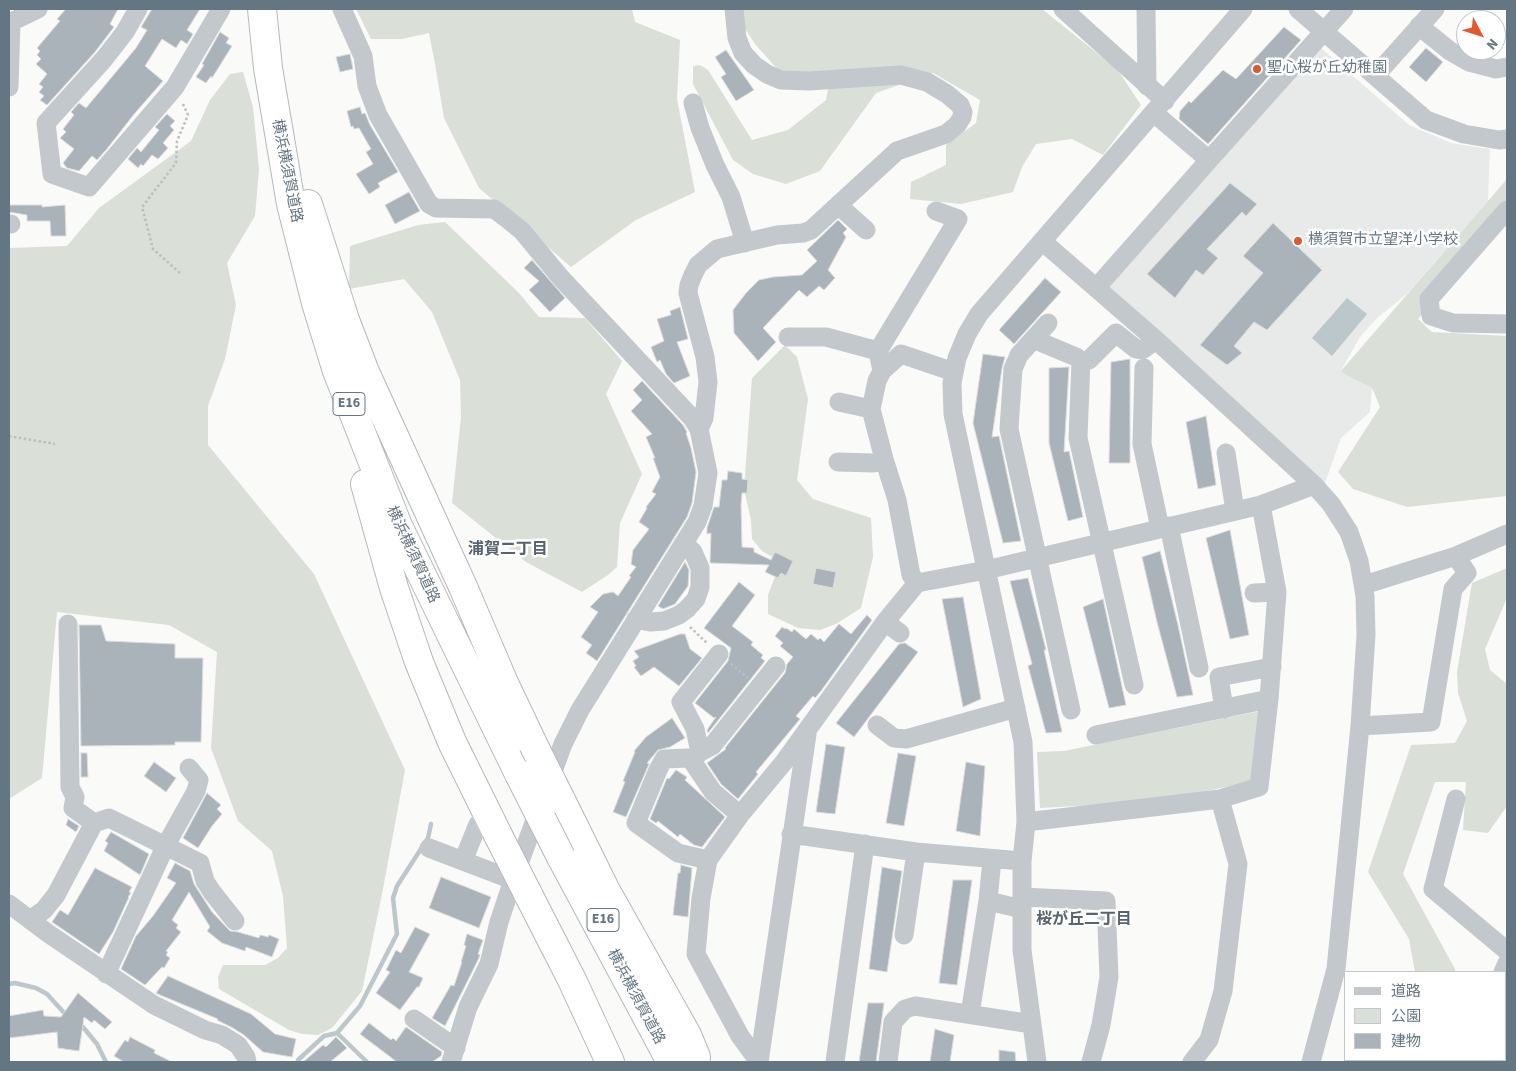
<!DOCTYPE html>
<html>
<head>
<meta charset="utf-8">
<style>
  body { margin:0 }
  #map { position:relative; width:1516px; height:1071px; overflow:hidden; background:#fafaf8; font-family:"Source Sans 3","Noto Sans JP",sans-serif }
  canvas { display:block }
  .frame { position:absolute; inset:0; border:10px solid #657683; pointer-events:none }
  .legend { position:absolute; left:1344px; top:971px; width:162px; height:90px; box-sizing:border-box; background:#fff; border:1px solid #c1c8cd; margin:0; padding:6px 9px; list-style:none; font-size:15px; color:#657683 }
  .legend li { display:flex; align-items:center; gap:10px; height:25px }
  .legend b { width:25px; border:1px solid #c1c8cd }
  .north { position:absolute; left:1456px; top:10px; width:50px; height:50px; box-sizing:border-box; background:#fff; border:1px solid #c1c8cd; border-radius:50%; rotate:130deg; font-size:14px; font-weight:700; line-height:20px; text-align:center; color:#657683 }
  .north::after { content:''; display:block; margin:auto; width:18px; height:22px; background:#e4572e; clip-path:polygon(50% 0,100% 100%,50% 72%,0 100%) }
</style>
</head>
<body>
<div id="map">
<canvas width="1516" height="1071"></canvas>
<div class="frame"></div>
<ul class="legend">
<li><b style="height:6px;background:#c3c8cc"></b>道路</li>
<li><b style="height:14px;background:#dadfd7"></b>公園</li>
<li><b style="height:14px;background:#aab3b9"></b>建物</li>
</ul>
<div class="north">N</div>
</div>
<script>
const c = document.querySelector('canvas').getContext('2d');
c.lineJoin = 'round';
function fillPath(path, color) {
  c.fillStyle = color;
  c.fill(path, 'evenodd');
}
function shape(rows) {
  const path = new Path2D();
  for (const r of rows) {
    path.moveTo(r[0], r[1]);
    for (let i = 2; i < r.length; i += 2) path.lineTo(r[i], r[i + 1]);
  }
  return path;
}
function stroke(path, color, width, dash) {
  c.strokeStyle = color;
  c.lineWidth = width;
  c.lineCap = dash ? 'butt' : 'round';
  c.setLineDash(dash || []);
  c.stroke(path);
}
function drawText(font, color, halo, rows, align = 'center') {
  c.font = font + ' "Source Sans 3","Noto Sans JP",sans-serif';
  c.lineWidth = 5;
  c.setLineDash([]);
  c.textBaseline = 'middle';
  c.strokeStyle = halo;
  c.fillStyle = color;
  for (const [text, x, y, turn = 0] of rows) {
    c.save();
    c.translate(x, y);
    c.rotate((+turn || 0) * Math.PI / 180);
    c.textAlign = isNaN(turn) ? turn : align;
    if (halo) c.strokeText(text, 0, 0);
    c.fillText(text, 0, 0);
    c.restore();
  }
}
const built = shape([
  [1321,48,1409,125,1451,143,1490,149,1488,201,1407,294,1377,318,1360,337,1340,372,1372,388,1370,412,1341,438,1325,483,1106,291,1107,282]
]);
const green = shape([
  [356,9,632,9,635,22,680,40,677,99,695,192,636,220,571,267,479,188,444,118,435,64,429,33,402,39,371,39],
  [741,9,1042,9,1117,69,1141,105,1103,155,1072,139,1036,144,1022,167,1013,192,961,204,910,199,911,182,946,165,946,145,976,123,980,100,933,73,876,93,820,171,786,184,753,174,733,160,693,84,693,66,700,65,708,70,752,140,788,130,826,100,828,89,825,75,779,71,755,44,744,27],
  [243,72,253,107,259,169,255,216,227,263,236,305,225,359,208,406,208,445,314,574,405,770,382,894,362,991,332,1028,318,1035,302,1034,289,1030,219,989,218,977,223,965,265,965,278,958,287,948,283,896,272,851,238,821,211,748,217,652,169,625,57,612,42,778,9,799,9,248,67,246,99,208,191,141,210,100,230,74],
  [1507,179,1507,211,1418,319,1432,332,1507,336,1507,496,1407,507,1353,489,1338,472,1380,407,1372,388,1340,372],
  [445,222,519,293,539,317,585,318,622,361,606,394,642,474,620,523,617,567,608,575,582,592,526,562,452,503,461,417,460,380,432,312,404,279,349,289,350,246,418,225],
  [785,345,797,357,808,399,797,480,813,499,871,518,873,557,861,608,836,624,820,630,798,628,768,614,768,595,776,574,776,559,762,551,752,539,751,520,744,489,752,378],
  [1507,568,1507,598,1485,649,1490,670,1507,684,1507,806,1488,833,1463,830,1466,782,1435,782,1403,874,1455,969,1455,972,1415,972,1409,939,1368,872,1411,745,1455,743,1467,721,1458,693,1457,672,1472,583],
  [1260,711,1255,775,1247,783,1151,802,1040,808,1037,752,1064,751],
  [1351,1060,1416,1060,1413,1062,1349,1062]
]);
const water = shape([
  [1347,298,1367,314,1332,356,1312,338]
]);
const stream = shape([
  [9,984,15,983,36,988,47,994,67,1016],
  [78,1024,83,1027,97,1044,106,1062],
  [337,1033,367,1062],
  [298,1060,324,1036,337,1033,360,1006,397,934,393,898,397,886,428,838,431,824]
]);
const building = shape([
  [66,9,118,9,110,24,114,27,95,52,47,105,40,100,44,96,39,92,43,87,39,84,47,74,36,64,41,59,37,55,40,51,37,48,60,21,57,19,66,9],
  [152,9,200,9,187,30,193,34,187,44,181,40,176,48,162,39,145,66,163,81,135,113,106,150,97,160,92,156,79,171,67,168,63,163,74,149,60,138,66,132,63,129,74,115,71,112,79,103,86,108,136,48,147,30,141,27,152,9],
  [1284,27,1301,40,1208,144,1179,119,1180,111,1189,101,1191,103,1223,70,1236,79,1284,27],
  [220,32,229,38,226,43,232,46,212,78,211,76,206,83,196,77,204,65,202,64,220,32],
  [1426,48,1443,62,1426,82,1409,67,1426,48],
  [726,50,754,90,736,101,721,77,726,74,715,57,726,50],
  [350,54,353,69,340,72,336,57,350,54],
  [360,107,362,114,365,113,370,125,398,172,378,183,380,187,369,194,356,174,373,164,366,152,371,149,359,128,354,129,353,126,351,127,347,111,360,107],
  [167,114,175,121,170,126,174,130,163,143,168,148,158,159,152,155,143,166,141,164,138,168,128,159,137,148,141,152,159,130,155,127,167,114],
  [1230,183,1257,204,1246,216,1242,212,1207,249,1218,258,1203,275,1196,270,1175,298,1147,274,1230,183],
  [409,192,420,211,395,224,385,205,409,192],
  [9,205,42,205,42,207,65,205,66,236,51,236,50,221,27,221,27,215,9,212,9,205],
  [838,220,847,229,843,233,846,237,828,270,835,278,824,290,819,286,807,297,799,290,763,328,776,342,758,361,734,333,733,310,746,293,759,280,773,277,802,275,817,261,807,250,838,220],
  [1273,223,1322,270,1267,330,1254,322,1234,346,1242,353,1227,365,1200,345,1263,273,1243,256,1273,223],
  [532,260,565,298,550,312,529,290,539,281,524,268,532,260],
  [1045,278,1061,292,1014,344,999,330,1045,278],
  [680,307,688,339,677,342,690,376,674,383,666,374,660,360,657,362,651,347,664,341,657,319,671,315,670,311,680,307],
  [983,354,1005,357,1002,368,992,437,999,436,1021,541,1003,543,973,423,983,354],
  [1130,359,1130,463,1109,463,1111,362,1130,359],
  [1069,367,1064,452,1069,451,1083,517,1068,521,1049,443,1049,368,1069,367],
  [642,381,683,425,687,432,686,433,691,448,696,472,692,503,687,517,597,661,586,653,592,645,581,637,598,612,590,607,603,594,613,592,618,596,631,577,629,576,636,567,631,564,633,550,649,529,639,522,647,508,646,507,656,494,652,492,660,477,653,458,655,458,646,437,652,434,631,411,642,400,633,390,642,381],
  [1206,416,1216,485,1198,489,1186,422,1206,416],
  [728,471,742,473,742,479,748,480,747,493,742,493,741,505,742,547,754,548,754,552,771,560,775,552,793,561,786,576,781,573,778,578,765,572,769,565,710,563,711,533,707,534,707,528,714,507,719,507,722,480,727,480,728,471],
  [1230,530,1249,635,1230,639,1206,538,1230,530],
  [1160,551,1178,625,1193,695,1177,697,1157,622,1142,557,1160,551],
  [685,562,689,570,688,586,675,604,663,609,658,606,685,562],
  [816,568,836,572,833,588,813,584,816,568],
  [1028,578,1046,650,1044,650,1062,732,1046,733,1028,666,1032,664,1010,581,1028,578],
  [739,582,755,595,732,626,753,642,751,645,763,655,761,658,765,661,708,733,707,730,716,717,714,718,695,703,728,661,731,648,704,628,739,582],
  [963,597,981,699,963,707,942,599,963,597],
  [1103,599,1126,705,1109,708,1083,607,1103,599],
  [867,615,872,620,821,691,815,698,813,696,796,716,800,719,756,772,758,774,738,799,721,784,707,763,726,749,725,748,785,673,787,664,793,657,780,646,783,643,775,636,782,627,785,629,786,628,792,632,794,629,806,639,811,634,818,640,820,638,824,642,839,624,851,634,867,615],
  [79,625,101,625,106,641,175,644,175,658,203,658,201,742,175,742,175,745,81,746,79,625],
  [680,634,685,634,690,649,702,658,679,686,654,667,641,676,634,667,636,666,633,661,639,657,634,651,680,634],
  [905,643,918,652,854,737,836,723,899,644,905,643],
  [672,718,685,738,670,747,658,750,647,763,649,764,626,817,613,812,625,782,623,781,635,752,634,751,646,737,672,718],
  [826,744,845,747,835,814,816,812,826,744],
  [81,753,87,753,88,777,81,777,81,753],
  [898,753,916,756,904,826,886,823,898,753],
  [154,762,176,778,166,792,144,776,154,762],
  [966,762,985,766,980,836,956,831,966,762],
  [676,770,687,777,685,780,725,817,702,847,694,845,680,834,678,837,658,821,656,823,650,819,667,778,669,779,676,770],
  [207,793,221,805,217,809,222,814,212,826,198,848,183,838,207,793],
  [68,819,79,826,76,832,66,825,68,819],
  [111,832,149,854,140,875,104,851,108,843,105,841,111,832],
  [175,863,190,871,194,884,212,912,230,931,238,932,259,938,260,935,268,937,269,935,279,939,272,957,246,947,245,951,222,943,207,931,210,927,189,892,172,920,178,925,176,928,181,932,166,951,168,952,166,955,170,958,164,968,162,967,145,985,121,969,136,936,153,916,176,883,167,878,175,863],
  [681,865,692,868,688,917,673,915,678,873,680,873,681,865],
  [882,867,902,871,887,972,869,969,882,867],
  [95,868,132,887,129,892,131,893,128,897,129,897,113,932,99,954,52,922,60,910,68,915,95,868],
  [441,877,491,897,479,928,429,908,441,877],
  [953,880,972,880,957,985,939,983,953,880],
  [415,927,430,934,409,972,423,978,419,987,417,987,400,1010,376,993,390,972,386,970,396,950,401,953,415,927],
  [467,934,483,940,478,954,480,955,478,960,445,1026,432,1018,451,985,454,986,462,962,461,962,466,946,464,945,467,934],
  [168,976,251,1014,275,1034,296,1039,292,1057,263,1052,244,1035,233,1028,217,1020,218,1019,160,995,156,993,168,976],
  [78,993,112,1022,105,1029,94,1020,92,1023,84,1017,79,1051,58,1048,57,1032,9,1038,9,1016,43,1010,44,1016,61,1017,78,993],
  [868,1003,884,1003,876,1062,859,1062,868,1003],
  [369,1023,391,1040,393,1038,396,1041,406,1027,442,1052,441,1056,432,1062,397,1062,360,1034,369,1023],
  [935,1029,954,1035,950,1062,930,1062,935,1029],
  [130,1037,155,1050,154,1053,172,1062,124,1062,114,1056,125,1040,128,1042,130,1037],
  [336,1037,347,1048,330,1062,303,1062,323,1045,326,1047,336,1037],
  [999,1050,1015,1052,1016,1062,999,1062,999,1050]
]);
const path = shape([
  [180,273,153,249,142,207,176,163,177,141,188,115,182,102],
  [9,436,55,444],
  [690,627,708,644],
  [731,664,748,678]
]);
const minor = shape([
  [138,9,125,32,104,59,46,123,52,174,89,187,175,87,221,9],
  [342,9,363,56,367,86,378,115,429,204,436,208,494,209,506,218,522,231,561,278,692,418,699,429],
  [1063,9,1165,101],
  [1146,9,1147,86],
  [1298,9,1426,120,1464,134,1499,140,1507,139],
  [1419,26,1450,51,1469,62,1496,69,1507,67],
  [1375,76,1435,9],
  [9,87,11,22,38,9],
  [693,103,700,128,715,165,731,197,745,243],
  [1154,113,1209,160,1344,9],
  [838,205,866,230],
  [1507,210,1429,299,1431,316,1453,323,1507,324],
  [9,224,11,224],
  [1042,241,1156,340,1314,485,1331,504,1349,532,1359,561,1365,596,1366,635,1360,726,1336,969,1311,1062],
  [1096,288,1209,160],
  [1048,323,1019,355,1013,369,1009,429,1071,710],
  [788,337,826,337,878,351],
  [1033,339,1076,357,1081,361,1078,438,1134,685],
  [1081,361,1089,360,1116,333,1136,349,1142,350,1156,340],
  [1144,368,1142,444,1160,528],
  [882,371,878,351,958,219,936,211],
  [839,402,871,409],
  [1226,453,1235,511],
  [838,462,874,463,884,459],
  [1169,526,1199,668],
  [917,583,911,575,897,500,884,459,871,409,873,400,877,381,882,371,901,354,954,372],
  [1364,585,1456,556,1507,534],
  [1254,593,1277,592],
  [636,619,650,622,664,621,679,615,687,609,696,599,700,587,700,568,693,552,684,543],
  [885,622,900,633],
  [68,624,70,787,75,797,73,808,94,823],
  [1224,709,1219,677,1272,667],
  [877,725,894,738,906,739,1016,708],
  [1360,726,1431,722,1453,589,1467,573,1456,556],
  [1096,735,1269,699],
  [700,752,695,729,681,702,719,654],
  [692,761,700,752,712,746,776,666],
  [1456,799,1433,889,1507,951],
  [1026,822,1220,799,1259,787,1269,699,1277,592,1261,505],
  [791,834,916,852,1022,861],
  [429,848,513,880],
  [708,860,678,853,636,823,658,770,664,759,688,758,692,761,713,792,740,815],
  [463,861,478,824],
  [1022,897,1106,901,1109,977,1101,1025,1091,1062],
  [988,901,1022,909],
  [9,904,49,934,154,1005,205,1030,222,1035,238,1045,246,1057,247,1062],
  [30,920,44,910,56,895,94,823,109,818,200,863,205,881,212,892,235,921],
  [904,935,916,852],
  [1503,972,1507,963],
  [106,974,166,845,196,791,199,780,189,768],
  [970,1014,988,901,992,859],
  [414,1019,456,1048],
  [1505,1044,1507,1046],
  [451,1062,468,1007,489,964,499,922,513,880,563,744,580,710,697,522,703,506,708,473,699,429,704,418,708,382,705,357,688,293,689,285,693,275,698,265,717,249,777,235,803,233,811,230,897,151,946,134,957,125,962,117,963,112,960,105,947,94,927,82,901,75,809,81,781,80,767,74,754,65,743,53,737,38,734,9],
  [759,1062,740,1036,696,954,701,898,708,860,740,815,784,762,885,622,917,583,986,570,1261,505,1314,485],
  [759,1062,807,734],
  [835,1062,865,844],
  [888,1062,893,1022,905,1009,915,1006,1032,1024],
  [1037,1062,1022,950,1022,861,1026,822,1023,742,953,414,952,383,957,358,967,334,979,314,1243,9],
  [1192,1062,1209,1040,1223,991,1238,864,1220,799],
  [1452,1062,1454,1060]
]);
const highway = shape([
  [262,9,268,68,291,204,316,303,337,371,398,526,519,774],
  [308,204,345,320,365,372,464,589,504,683,533,744],
  [365,484,394,588,419,662,452,742,499,837],
  [561,800,605,889,687,1035,696,1057],
  [561,857,671,1062],
  [527,892,572,980,610,1062]
]);
const highwayBridge = shape([
  [533,744,561,800],
  [519,774,561,857],
  [499,837,527,892]
]);
const markers = [
  [1257,69,5,"#e4572e"],
  [1298,241,5,"#e4572e"]
];
const shields = [
  [349,404,32],
  [603,920,32]
];
const shieldNames = [
  ["E16",349,404],
  ["E16",603,920]
];
const poiNames = [
  ["聖心桜が丘幼稚園",1267,69],
  ["横須賀市立望洋小学校",1308,241]
];
const streetNames = [
  ["横浜横須賀道路",286,171,79],
  ["横浜横須賀道路",412,555,65],
  ["横浜横須賀道路",635,997,62]
];
const neighbourhoodNames = [
  ["浦賀二丁目",508,550],
  ["桜が丘二丁目",1084,920]
];
fillPath(built, '#e8e9e9');
fillPath(green, '#dadfd7');
fillPath(water, '#bbc7cb');
stroke(stream, '#bbc7cb', 4.5);
fillPath(building, '#aab3b9');
stroke(building, '#dcdcda', 1);
stroke(highway, '#b4b9bd', 30);
stroke(path, '#bbbfc2', 2.5, [2.5, 2.5]);
stroke(minor, '#c3c8cc', 19);
stroke(highway, '#fff', 28);
stroke(highwayBridge, '#b4b9bd', 30, []);
stroke(highwayBridge, '#fff', 28);
for (const [x, y, r, color] of markers) {
  const dot = new Path2D();
  dot.arc(x, y, r, 0, 2 * Math.PI);
  c.fillStyle = color;
  c.fill(dot);
  stroke(dot, '#fff', 2);
}
for (const [x, y, w] of shields) {
  const box = new Path2D();
  box.roundRect(x - w / 2, y - 11.5, w, 23, 4);
  c.fillStyle = '#fff';
  c.fill(box);
  stroke(box, '#657683', 1);
}
drawText('bold 14px', '#657683', null, shieldNames);
drawText('15px', '#657683', '#fff', poiNames, 'left');
drawText('15px', '#657683', '#fff', streetNames);
drawText('bold 16px', '#57646e', '#fff', neighbourhoodNames);
</script>
</body>
</html>
